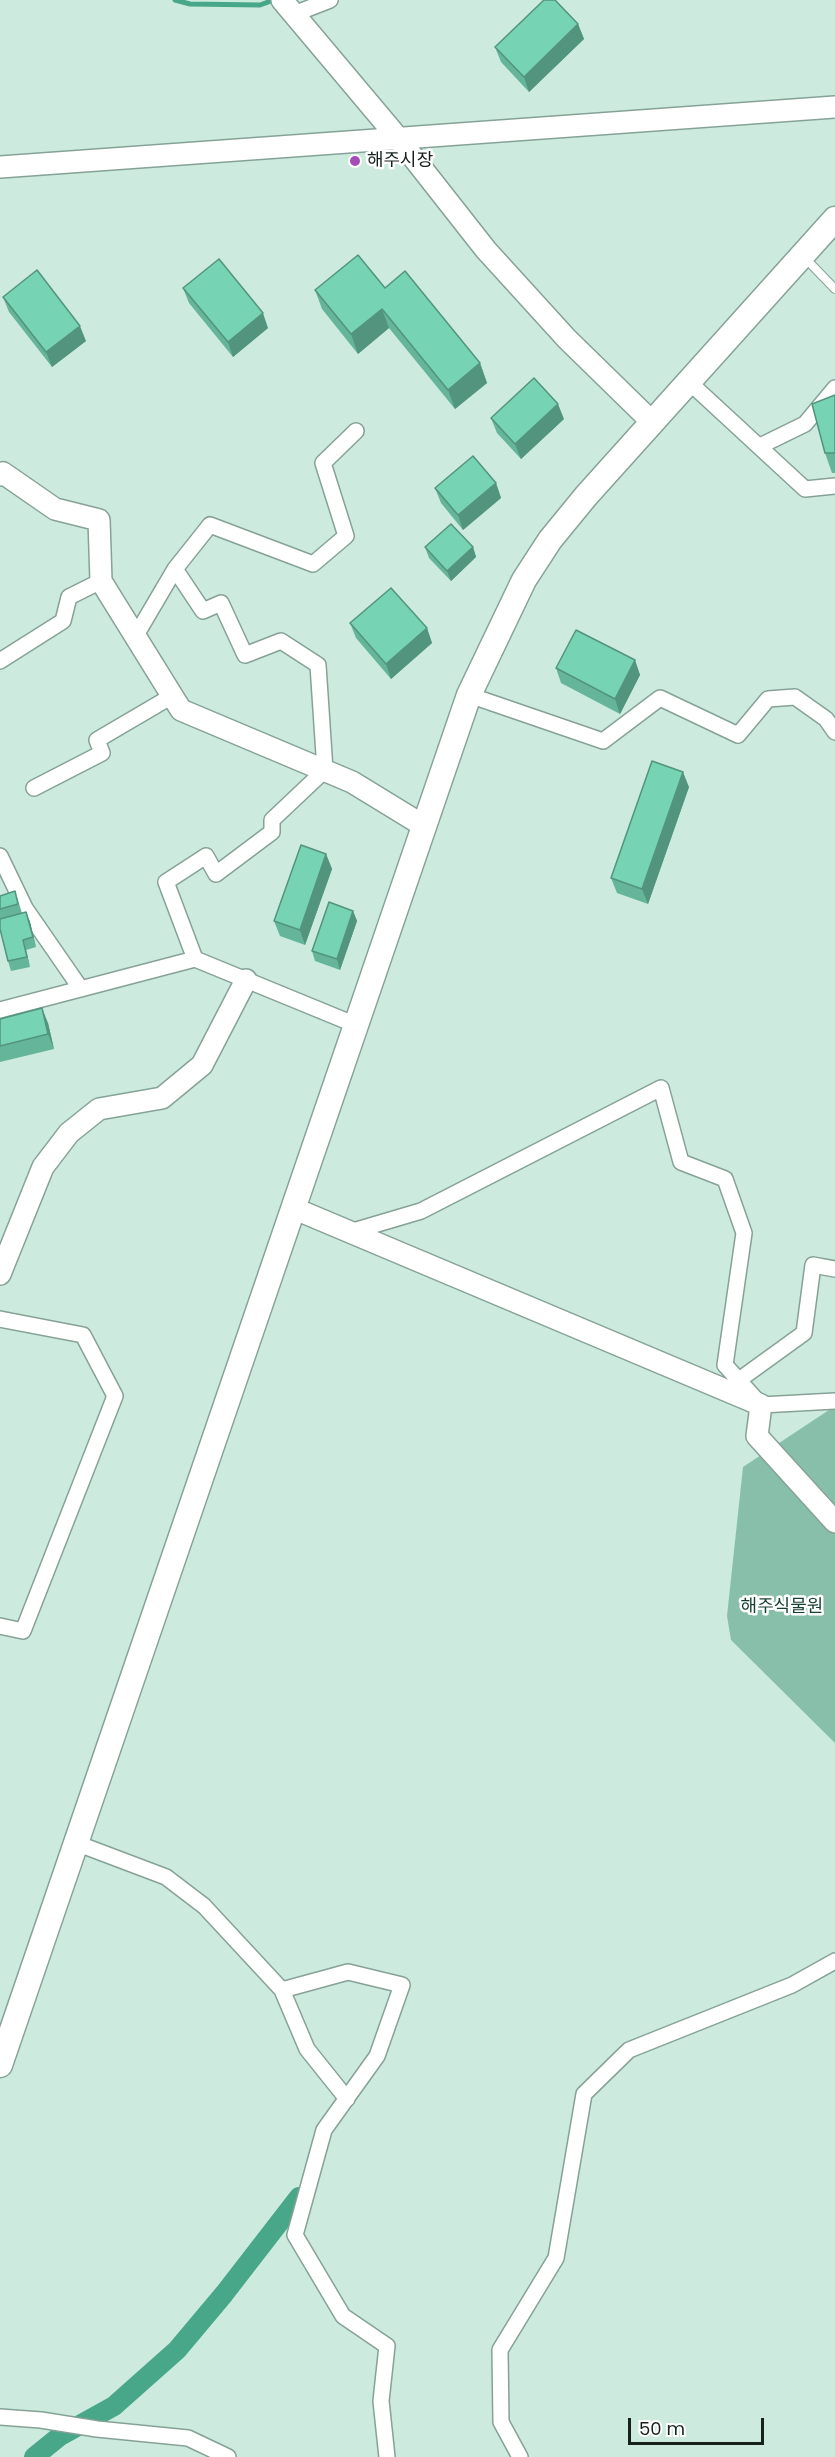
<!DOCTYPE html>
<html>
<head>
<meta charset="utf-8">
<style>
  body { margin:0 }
  #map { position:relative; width:835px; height:2457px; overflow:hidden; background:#cceade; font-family:Poppins,sans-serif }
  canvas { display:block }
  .scale { position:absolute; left:628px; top:2418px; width:136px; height:27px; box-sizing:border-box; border:3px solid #17221e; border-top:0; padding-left:8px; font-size:18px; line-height:21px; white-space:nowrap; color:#17221e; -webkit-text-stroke:4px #fff; paint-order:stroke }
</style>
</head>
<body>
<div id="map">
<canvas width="835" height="2457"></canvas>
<div class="scale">50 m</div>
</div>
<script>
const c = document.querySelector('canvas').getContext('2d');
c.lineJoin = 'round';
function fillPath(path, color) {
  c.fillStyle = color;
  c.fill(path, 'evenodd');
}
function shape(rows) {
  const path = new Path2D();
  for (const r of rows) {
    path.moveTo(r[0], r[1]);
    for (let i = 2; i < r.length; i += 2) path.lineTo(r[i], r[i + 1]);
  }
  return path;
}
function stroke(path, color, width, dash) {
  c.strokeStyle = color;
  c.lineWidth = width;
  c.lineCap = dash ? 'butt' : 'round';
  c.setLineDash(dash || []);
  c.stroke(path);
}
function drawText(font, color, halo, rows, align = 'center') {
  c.font = font + ' Poppins,"Noto Sans KR",sans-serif';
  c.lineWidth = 5;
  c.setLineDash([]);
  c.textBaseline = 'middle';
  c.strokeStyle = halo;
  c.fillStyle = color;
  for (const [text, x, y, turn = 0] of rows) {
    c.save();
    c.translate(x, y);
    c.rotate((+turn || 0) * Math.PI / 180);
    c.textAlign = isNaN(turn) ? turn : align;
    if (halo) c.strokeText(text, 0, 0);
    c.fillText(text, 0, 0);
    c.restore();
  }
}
const green = shape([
  [835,1406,835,1743,731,1640,727,1616,743,1467]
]);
const stream = shape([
  [175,0,190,4,260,5,274,0]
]);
const canal = shape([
  [34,2457,60,2436,114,2406,177,2350,224,2294,299,2197]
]);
const lane = shape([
  [805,258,835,289]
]);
const street = shape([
  [294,14,330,0],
  [688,381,805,489,835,486],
  [760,446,805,424,835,388],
  [175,569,203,611,221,603,245,655,281,641,318,665,325,770,272,820,272,832,216,874,206,856,166,882,195,959],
  [135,637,175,569,210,525,313,564,346,536,323,463,356,431],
  [0,661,63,621,69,597,101,581],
  [469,695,603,741,660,698,738,735,768,699,795,697,826,719,835,732],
  [34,788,102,753,97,740,172,696],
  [0,856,25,908,81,989],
  [0,1010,195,959,356,1025],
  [350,1232,421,1211,661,1088,681,1162,725,1179,744,1233,725,1365,761,1405,835,1401],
  [0,1319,83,1335,115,1396,23,1631,0,1626],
  [739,1380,804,1333,813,1265,835,1269],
  [76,1843,166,1877,204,1906,282,1990,307,2049,347,2099],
  [282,1990,348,1972,402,1985,377,2056,324,2130,295,2235,343,2316,387,2346,381,2401,387,2457],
  [0,2417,41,2420,97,2429,188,2438,228,2457],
  [520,2457,501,2422,500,2350,556,2258,584,2094,629,2050,792,1985,835,1961]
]);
const secondary = shape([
  [282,0,398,138,486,250,567,339,652,422],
  [0,167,835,107],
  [0,475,3,473,55,509,99,520,101,581,181,710,352,782,424,826],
  [293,1208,761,1405,757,1436,835,1522],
  [0,1274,43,1167,69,1133,99,1109,162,1098,202,1065,246,980]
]);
const primary = shape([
  [0,2065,469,695,524,580,550,540,586,496,835,219]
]);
const wall = shape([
  [578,24,584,39,529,92,501,62,495,47],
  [183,288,268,328,233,357,189,303],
  [385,288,480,363,487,383,455,409,389,328,358,354,322,309,315,290],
  [3,297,86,341,52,367,9,312],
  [835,395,835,473,832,473,825,453],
  [491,418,564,419,521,459,497,433],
  [496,483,501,498,463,530,441,503,435,488],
  [425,547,473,547,476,557,451,581,429,558],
  [350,623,427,628,432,643,391,679,356,638],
  [635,660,640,675,620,714,561,683,556,668],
  [689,787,648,904,617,893,611,878],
  [326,854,332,869,305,945,280,936,274,921],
  [15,891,22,913,26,912,30,922,36,947,26,950,30,967,11,971,8,961,0,929,0,896],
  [353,911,357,921,340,970,315,961,312,951],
  [0,1019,48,1023,54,1049,0,1062]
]);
const shadedWall = shape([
  [578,24,584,39,529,92,524,77],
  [382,309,389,328,358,354,351,334],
  [263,313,268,328,233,357,228,342],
  [80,326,86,341,52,367,46,352],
  [480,363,487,383,455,409,448,390],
  [558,404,564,419,521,459,515,444],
  [496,483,501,498,463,530,458,515],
  [473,547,476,557,451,581,447,571],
  [427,628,432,643,391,679,386,664],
  [635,660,640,675,620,714,615,699],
  [683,772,689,787,648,904,642,889],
  [326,854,332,869,305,945,300,930],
  [353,911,357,921,340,970,337,959],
  [26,912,30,922,36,947,33,937],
  [23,940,26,950,30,967,27,957],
  [42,1008,48,1023,54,1049,48,1034]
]);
const building = shape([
  [544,0,555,0,578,24,524,77,495,47,544,0],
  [358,255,385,288,405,271,480,363,448,390,382,309,351,334,315,290,358,255],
  [219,259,263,313,228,342,183,288,219,259],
  [37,270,80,326,46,352,3,297,37,270],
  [534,378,558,404,515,444,491,418,534,378],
  [835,395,835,453,825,453,812,404,835,395],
  [473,456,496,483,458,515,435,488,473,456],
  [451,524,473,547,447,571,425,547,451,524],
  [391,588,427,628,386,664,350,623,391,588],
  [576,630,635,660,615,699,556,668,576,630],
  [652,761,683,772,642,889,611,878,652,761],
  [301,845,326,854,300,930,274,921,301,845],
  [15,891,18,904,0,909,0,896,15,891],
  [329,902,353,911,337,959,312,951,329,902],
  [26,912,33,937,23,940,27,957,8,961,0,929,0,919,26,912],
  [42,1008,48,1034,0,1046,0,1019,42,1008]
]);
const markers = [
  [355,161,6,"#a44db9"]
];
const poiNames = [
  ["해주시장",367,161]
];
const parkNames = [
  ["해주식물원",782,1607]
];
fillPath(green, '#88bfab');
stroke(stream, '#48a789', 5);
stroke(canal, '#48a789', 20);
stroke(lane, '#86a297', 10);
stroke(street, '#86a297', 18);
stroke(secondary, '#86a297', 24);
stroke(primary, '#86a297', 27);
stroke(lane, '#fff', 8);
stroke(street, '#fff', 15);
stroke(secondary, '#fff', 21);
stroke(primary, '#fff', 24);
fillPath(wall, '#65b59b');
fillPath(shadedWall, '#53947e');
fillPath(building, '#76d3b4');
stroke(building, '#53947e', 1.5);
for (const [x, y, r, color] of markers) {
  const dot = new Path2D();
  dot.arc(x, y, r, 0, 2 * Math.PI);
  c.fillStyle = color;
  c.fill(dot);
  stroke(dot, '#fff', 2);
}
drawText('18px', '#17221e', '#fff', poiNames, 'left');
drawText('18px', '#153f32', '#fff', parkNames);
</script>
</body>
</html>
